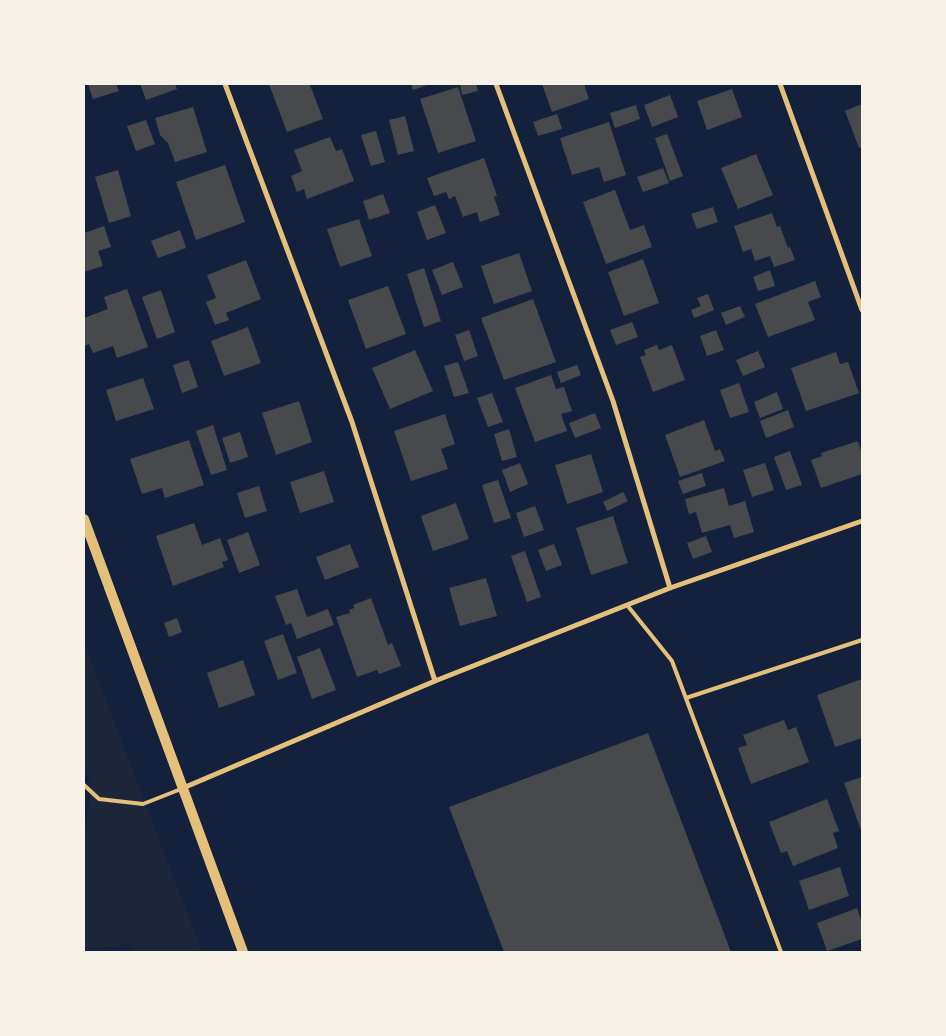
<!DOCTYPE html>
<html>
<head>
<meta charset="utf-8">
<style>
  body { margin:0 }
  #map { position:relative; width:946px; height:1036px; overflow:hidden; background:#14213d; font-family:"Exo 2",sans-serif }
  canvas { display:block }
  .frame { position:absolute; inset:0; border:85px solid #f6f1e7; pointer-events:none }
</style>
</head>
<body>
<div id="map">
<canvas width="946" height="1036"></canvas>
<div class="frame"></div>
</div>
<script>
const c = document.querySelector('canvas').getContext('2d');
c.lineJoin = 'round';
function fillPath(path, color) {
  c.fillStyle = color;
  c.fill(path, 'evenodd');
}
function shape(rows) {
  const path = new Path2D();
  for (const r of rows) {
    path.moveTo(r[0], r[1]);
    for (let i = 2; i < r.length; i += 2) path.lineTo(r[i], r[i + 1]);
  }
  return path;
}
function stroke(path, color, width, dash) {
  c.strokeStyle = color;
  c.lineWidth = width;
  c.lineCap = dash ? 'butt' : 'round';
  c.setLineDash(dash || []);
  c.stroke(path);
}
const green = shape([
  [84,643,202,952,134,952,131,944,84,949,84,828,86,828,92,780,84,772]
]);
const building = shape([
  [88,84,116,84,119,91,93,99],
  [140,84,175,84,177,89,146,100],
  [269,84,313,84,310,85,323,119,287,132],
  [411,84,430,84,413,90],
  [460,84,476,84,478,91,462,95],
  [542,84,584,84,589,99,552,112],
  [458,87,476,141,438,153,420,99],
  [732,89,742,117,707,130,697,101],
  [670,95,678,117,652,127,644,105],
  [862,104,862,147,859,148,845,111],
  [636,105,640,119,615,128,610,113],
  [193,107,207,152,175,162,168,143,160,135,155,118],
  [557,114,562,129,538,136,533,122],
  [405,116,414,151,398,155,389,120],
  [146,120,155,144,136,151,127,126],
  [609,122,626,175,604,182,599,167,572,175,560,138],
  [376,131,385,162,371,166,361,135],
  [667,134,683,176,670,181,655,138],
  [330,137,336,151,342,149,354,181,307,199,304,189,297,192,291,176,302,171,294,150],
  [756,154,773,195,738,209,721,168],
  [484,158,497,196,494,197,500,215,480,222,477,212,463,217,455,196,449,199,446,192,434,196,427,178],
  [225,165,245,222,196,240,176,182],
  [663,168,669,183,643,192,637,177],
  [118,170,131,216,109,223,95,177],
  [615,190,630,230,644,225,652,247,606,264,583,202],
  [383,194,390,213,369,220,363,201],
  [435,205,446,233,427,240,417,212],
  [713,207,718,222,697,229,691,214],
  [772,213,777,227,780,226,788,248,790,247,795,260,774,267,770,256,755,261,751,249,743,252,734,226],
  [359,219,372,256,340,267,327,229],
  [104,226,111,247,98,251,103,266,84,272,84,233],
  [180,230,186,248,158,258,151,241],
  [519,253,532,291,494,304,481,266],
  [643,259,659,303,624,316,608,272],
  [246,260,261,299,226,313,229,320,215,325,206,302,216,298,207,275],
  [453,262,463,287,442,295,432,270],
  [424,268,441,321,424,327,407,274],
  [770,270,775,286,758,291,753,277],
  [815,281,821,297,808,302,815,320,768,337,755,304],
  [388,286,406,334,366,349,348,300],
  [127,289,148,347,117,358,113,346,93,353,89,344,84,346,84,318,108,309,104,297],
  [161,290,175,332,157,339,142,297],
  [708,294,714,310,694,318,691,310,701,306,697,298],
  [533,299,556,362,504,380,481,318],
  [740,306,745,317,726,325,721,313],
  [632,322,638,337,616,345,610,330],
  [248,327,261,363,224,376,211,341],
  [469,330,478,356,464,361,455,335],
  [716,330,724,350,707,356,700,336],
  [657,345,659,350,672,345,685,380,653,392,640,357,646,355,644,350],
  [415,350,433,391,390,409,372,368],
  [758,351,765,367,743,376,736,360],
  [836,352,840,364,848,362,859,393,806,411,791,368],
  [189,360,198,387,182,393,173,365],
  [458,362,469,393,454,397,444,366],
  [577,365,581,375,561,383,557,372],
  [551,375,556,389,564,387,572,411,561,414,567,431,535,442,515,388],
  [143,378,154,409,116,421,106,390],
  [739,383,749,412,730,418,720,390],
  [777,392,783,409,760,418,754,402],
  [492,393,503,422,488,427,477,398],
  [299,401,312,442,276,455,262,413],
  [788,410,794,427,766,438,760,421],
  [595,413,601,428,575,438,569,423],
  [445,414,455,444,441,449,448,469,411,481,394,431],
  [704,420,715,451,720,449,725,461,680,477,665,435],
  [213,425,227,470,211,475,196,431],
  [509,429,517,457,502,461,494,434],
  [240,432,248,457,230,463,222,438],
  [189,440,204,485,165,498,162,488,142,494,130,459],
  [858,441,862,454,862,474,821,488,811,460,822,456,821,453],
  [790,451,802,485,786,490,774,457],
  [591,454,603,492,567,504,555,465],
  [520,463,528,484,510,492,502,470],
  [765,463,774,490,752,497,743,470],
  [324,471,334,502,300,513,290,482],
  [702,473,706,486,683,494,678,481],
  [498,480,511,518,494,523,482,485],
  [259,486,267,511,245,518,237,493],
  [724,488,729,506,745,501,754,532,734,538,730,525,702,533,696,512,689,514,685,499],
  [623,492,628,501,607,511,603,502],
  [456,503,469,539,433,551,421,516],
  [535,506,544,530,524,537,516,513],
  [613,516,628,563,591,575,576,528],
  [194,523,202,545,220,538,228,560,222,562,224,567,173,586,156,536],
  [248,532,260,565,239,573,227,540],
  [706,536,712,552,693,559,687,543],
  [350,544,359,567,325,580,316,557],
  [554,544,562,565,546,571,538,550],
  [525,551,541,597,527,602,511,556],
  [486,578,497,616,460,626,449,588],
  [297,589,307,617,328,609,334,625,297,639,291,623,286,625,275,596],
  [371,598,388,645,392,643,401,666,379,674,377,670,357,677,336,617,350,613,349,610,354,608,353,605],
  [177,618,182,632,169,637,164,623],
  [283,634,297,673,278,680,264,641],
  [320,648,336,690,312,699,297,657],
  [243,660,255,695,219,708,207,673],
  [862,679,862,738,835,747,817,695],
  [784,720,788,730,796,727,809,762,751,784,738,748,747,745,743,735],
  [648,733,731,952,504,952,449,807],
  [862,777,862,833,844,783],
  [827,799,839,831,833,833,838,848,793,866,787,851,781,853,769,822],
  [840,867,849,896,809,910,799,881],
  [857,908,862,923,862,939,827,951,817,923]
]);
const service = shape([
  [627,605,672,661,781,952],
  [686,698,862,640],
  [84,785,99,799,143,804,181,789]
]);
const minor = shape([
  [225,84,352,422,435,681],
  [496,84,613,401,670,588],
  [780,84,862,310],
  [183,788,435,681,670,588,862,521]
]);
const secondary = shape([
  [84,519,243,952]
]);
fillPath(green, '#1d2539');
fillPath(building, '#48494c');
stroke(service, '#e5c07b', 4);
stroke(minor, '#e5c07b', 5);
stroke(secondary, '#e5c07b', 10);
</script>
</body>
</html>
